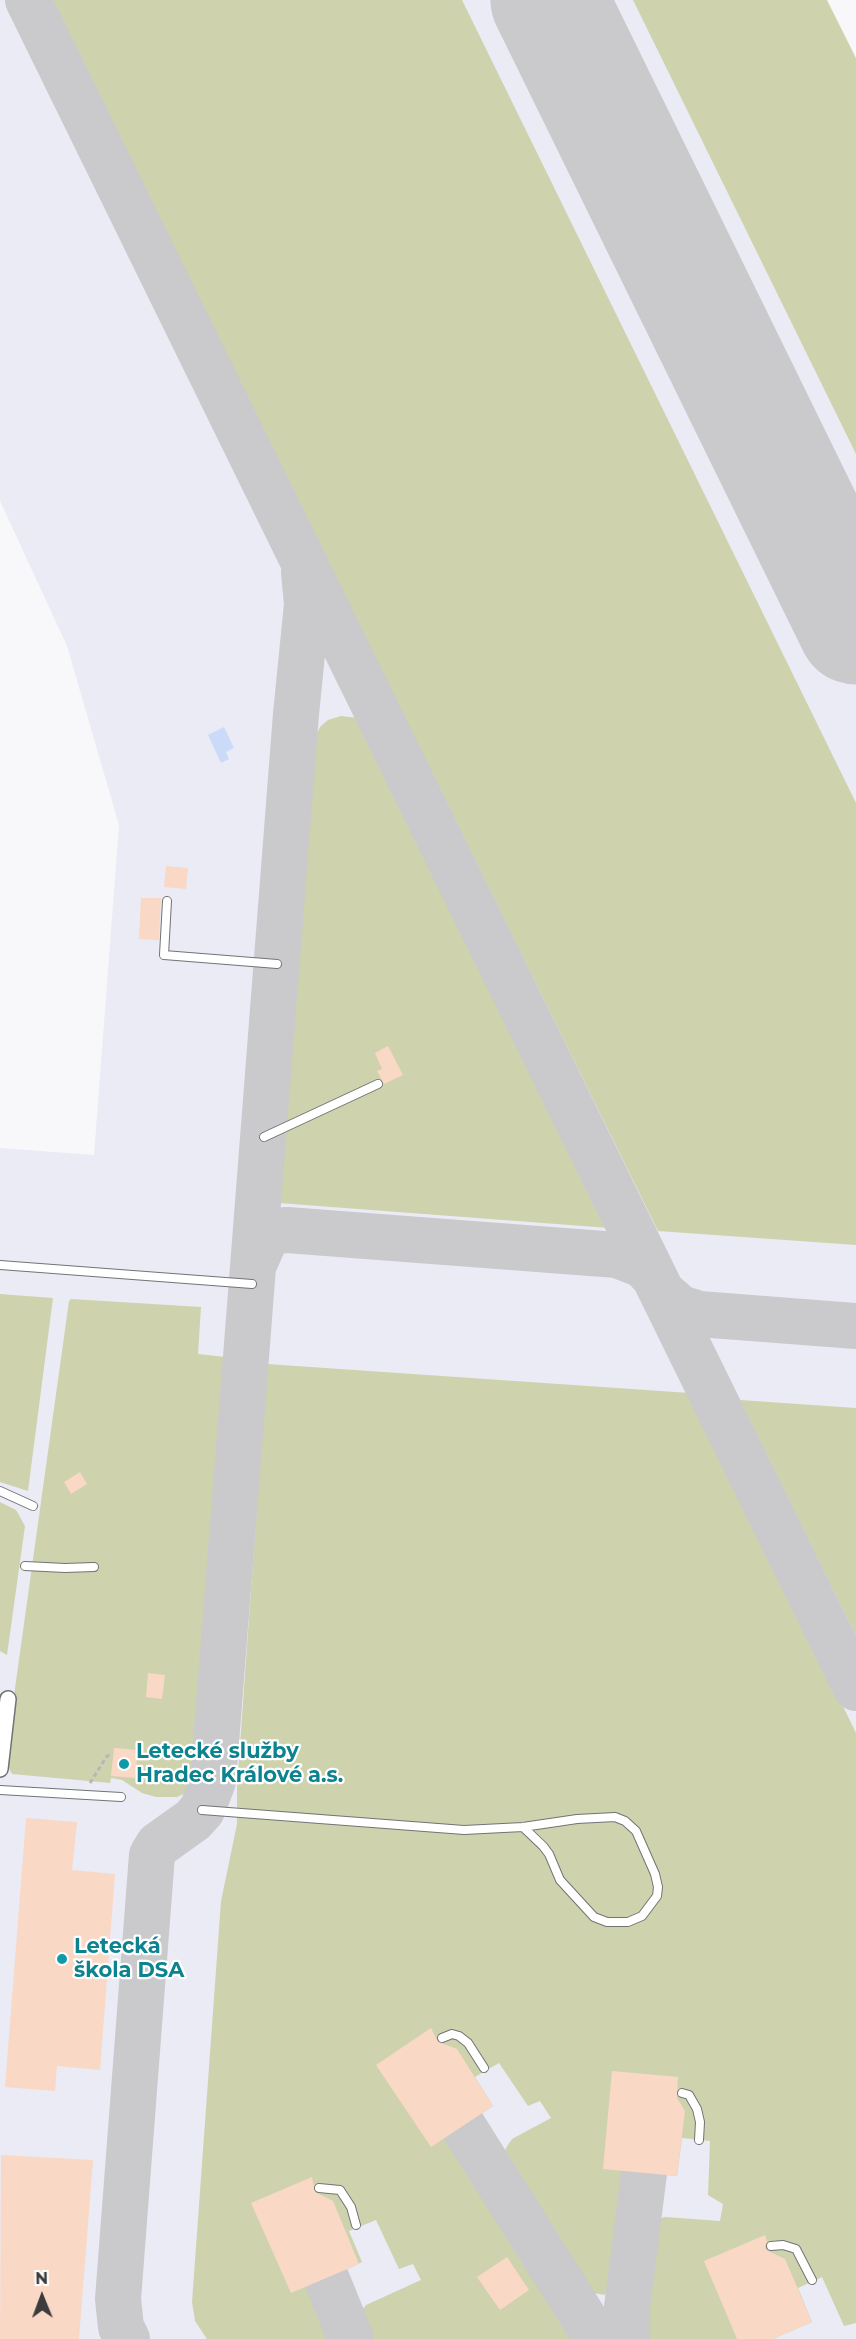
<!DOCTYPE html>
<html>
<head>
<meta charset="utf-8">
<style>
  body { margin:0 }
  #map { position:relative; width:856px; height:2339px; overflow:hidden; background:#f8f8fb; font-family:Montserrat,sans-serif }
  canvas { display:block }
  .north { position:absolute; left:12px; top:2267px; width:60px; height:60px; -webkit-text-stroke:4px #fff; paint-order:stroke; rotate:359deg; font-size:16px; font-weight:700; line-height:24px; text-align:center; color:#3c3c3d }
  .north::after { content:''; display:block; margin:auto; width:21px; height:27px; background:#3c3c3d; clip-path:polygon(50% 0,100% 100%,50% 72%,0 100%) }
</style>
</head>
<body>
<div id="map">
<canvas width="856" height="2339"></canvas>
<div class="north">N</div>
</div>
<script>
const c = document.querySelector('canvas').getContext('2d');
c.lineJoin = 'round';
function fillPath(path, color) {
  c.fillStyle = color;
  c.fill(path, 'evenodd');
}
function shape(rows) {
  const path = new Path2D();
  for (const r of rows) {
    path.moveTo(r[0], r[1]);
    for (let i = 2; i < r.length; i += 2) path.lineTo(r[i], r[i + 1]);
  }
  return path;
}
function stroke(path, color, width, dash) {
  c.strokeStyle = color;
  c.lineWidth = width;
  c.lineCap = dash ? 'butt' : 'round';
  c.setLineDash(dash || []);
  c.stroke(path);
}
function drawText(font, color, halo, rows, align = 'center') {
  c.font = font + ' Montserrat,sans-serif';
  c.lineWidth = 4.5;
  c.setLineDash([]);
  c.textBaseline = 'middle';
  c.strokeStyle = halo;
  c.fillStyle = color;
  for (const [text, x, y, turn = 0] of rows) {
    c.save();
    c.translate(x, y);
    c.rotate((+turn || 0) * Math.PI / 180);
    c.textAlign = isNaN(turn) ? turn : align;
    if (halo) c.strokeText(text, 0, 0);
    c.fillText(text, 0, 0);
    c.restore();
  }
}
const built = shape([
  [0,0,817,0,856,79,856,2339,0,2339,0,1148,94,1155,119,825,67,646,0,501]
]);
const green = shape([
  [51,0,462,0,856,803,856,1245,658,1231],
  [633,0,827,0,856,58,856,454],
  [341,716,358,718,609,1228,279,1203,315,738,320,727,328,720],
  [0,1294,53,1298,28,1491,0,1482],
  [71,1299,201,1307,198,1354,226,1357,196,1776,190,1791,177,1797,156,1797,142,1793,122,1780,111,1778,110,1783,12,1774,5,1760,69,1301],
  [267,1364,690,1393,856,1733,856,2323,844,2326,822,2277,798,2288,812,2322,773,2339,640,2339,654,2220,665,2217,720,2221,723,2204,708,2195,710,2141,682,2138,677,2176,631,2172,619,2281,604,2295,594,2293,579,2283,502,2161,506,2148,512,2139,551,2118,540,2101,528,2106,499,2063,475,2077,493,2106,451,2134,584,2339,369,2339,359,2314,366,2305,421,2280,413,2264,399,2269,376,2220,349,2231,362,2262,314,2286,337,2339,207,2339,195,2321,192,2302,221,1901,237,1824,237,1787],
  [740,1400,856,1408,856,1636],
  [0,1502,16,1510,25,1526,7,1655,0,1651]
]);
const water = shape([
  [224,727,234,748,226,752,229,759,221,763,208,735]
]);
const taxiway = shape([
  [28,0,856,1688],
  [255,1262,266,1237,275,1231,287,1230,617,1255,643,1265,654,1277],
  [663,1293,680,1308,699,1314,856,1326],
  [463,2126,597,2339],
  [327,2280,351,2339],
  [127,2339,121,2327,118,2299,152,1855,158,1845,193,1820,202,1810,213,1781,296,714,307,604,304,572],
  [627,2339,627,2307,644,2173]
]);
const runway = shape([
  [549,0,856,626]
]);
const building = shape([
  [166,866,188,868,186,889,164,887],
  [141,898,161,898,159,940,139,939],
  [388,1046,403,1075,384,1084,377,1071,382,1069,375,1053],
  [80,1472,87,1484,71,1494,64,1482],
  [148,1673,165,1675,162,1699,146,1697],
  [114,1748,138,1750,135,1778,111,1776],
  [26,1818,77,1822,72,1870,115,1874,100,2070,57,2066,55,2091,5,2087],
  [431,2028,438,2042,457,2049,493,2106,431,2147,376,2065],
  [612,2071,678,2077,677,2098,685,2111,677,2176,603,2169],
  [1,2155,93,2160,79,2339,0,2339],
  [312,2177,315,2192,333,2201,359,2264,291,2293,251,2203],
  [765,2235,767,2241,765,2246,766,2250,785,2259,812,2322,773,2339,737,2339,704,2261],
  [507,2257,529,2290,500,2310,477,2277]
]);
const path = shape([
  [90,1783,107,1756,111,1755]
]);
const lane = shape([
  [167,901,164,955,277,964],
  [264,1137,378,1084],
  [0,1265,252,1284],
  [0,1491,33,1506],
  [25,1566,65,1568,94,1567],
  [0,1790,121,1797],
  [202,1810,464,1830,523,1827,577,1819,615,1817,625,1821,636,1831,655,1874,658,1887,657,1896,642,1916,628,1922,607,1922,594,1917,560,1880,549,1854,543,1846,523,1827],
  [442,2038,452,2034,459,2036,468,2043,484,2068],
  [682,2093,689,2095,697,2109,700,2122,699,2140],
  [319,2188,340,2190,351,2207,356,2225],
  [771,2246,783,2245,796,2249,812,2280]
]);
const street = shape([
  [0,1769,8,1699]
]);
const markers = [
  [124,1764,6,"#0f9aa8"],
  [62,1959,6,"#0f9aa8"]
];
const cultureNames = [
  ["Letecké služby",136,1752],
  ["Hradec Králové a.s.",136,1776],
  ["Letecká",74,1947],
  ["škola DSA",74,1971]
];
fillPath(built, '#eaebf5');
fillPath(green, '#ced3ae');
fillPath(water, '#cbdaf9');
stroke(taxiway, '#cacacc', 46);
stroke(runway, '#cacacc', 117);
fillPath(building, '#f9d8c5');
stroke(lane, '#727375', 10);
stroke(street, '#727375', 18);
stroke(path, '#b7b7ba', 3, [4.5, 3]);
stroke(lane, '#fff', 8);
stroke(street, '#fff', 15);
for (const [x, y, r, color] of markers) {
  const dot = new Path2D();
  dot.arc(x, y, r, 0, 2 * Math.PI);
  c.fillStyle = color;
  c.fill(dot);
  stroke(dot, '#fff', 2);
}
drawText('bold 21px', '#0d838f', '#fff', cultureNames, 'left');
</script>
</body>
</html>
